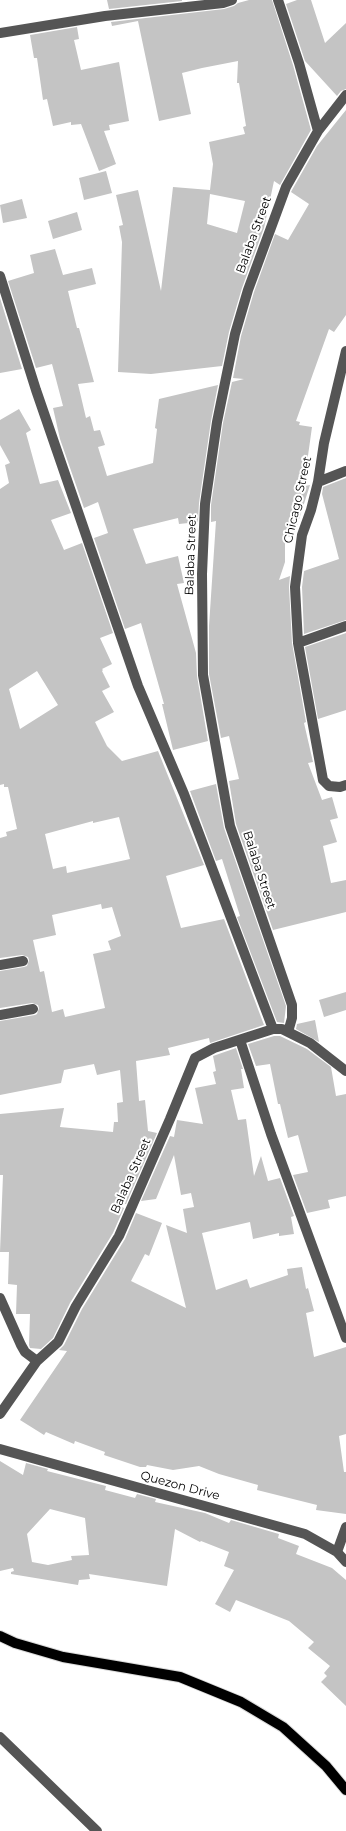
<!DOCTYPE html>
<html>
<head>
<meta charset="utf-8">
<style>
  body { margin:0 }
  canvas { display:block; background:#fff }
</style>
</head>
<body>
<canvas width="346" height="1831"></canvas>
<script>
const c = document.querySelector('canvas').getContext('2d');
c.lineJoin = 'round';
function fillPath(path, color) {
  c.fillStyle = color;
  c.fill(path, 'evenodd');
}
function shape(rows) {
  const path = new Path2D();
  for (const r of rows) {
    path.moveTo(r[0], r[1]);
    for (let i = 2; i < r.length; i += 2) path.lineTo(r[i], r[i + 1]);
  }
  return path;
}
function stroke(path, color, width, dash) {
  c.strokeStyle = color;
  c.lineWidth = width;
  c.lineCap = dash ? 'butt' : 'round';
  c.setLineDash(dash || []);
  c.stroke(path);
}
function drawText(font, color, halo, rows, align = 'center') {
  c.font = font + ' Montserrat,sans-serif';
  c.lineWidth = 4;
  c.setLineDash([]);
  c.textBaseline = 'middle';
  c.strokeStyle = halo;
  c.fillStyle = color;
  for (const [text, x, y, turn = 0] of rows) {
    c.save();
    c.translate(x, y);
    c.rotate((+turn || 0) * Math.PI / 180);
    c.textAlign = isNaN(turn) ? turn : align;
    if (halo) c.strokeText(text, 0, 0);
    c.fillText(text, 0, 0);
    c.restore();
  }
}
const building = shape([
  [107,0,182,0,182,1,109,9],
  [249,0,272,0,293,65,311,130,280,185,274,181,264,228,242,288,229,332,222,366,151,374,118,372,122,242,119,226,123,225,116,195,138,190,161,291,173,187,210,190,213,164,209,142,245,134,243,127,246,126,239,83,237,83,238,61,202,68,182,73,191,114,159,121,138,21,112,26,111,22,224,9,234,6,238,3],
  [210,194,245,201,237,233,207,224],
  [297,0,311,0,325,43,346,23,346,89,341,91,337,96,305,61,286,4],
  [77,27,79,39,74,40,81,70,119,62,129,121,109,125,110,130,104,131,116,164,99,171,81,124,71,125,71,122,53,126,47,99,43,100,37,58,34,58,30,35],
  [346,110,346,315,334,332,329,329,296,421,300,422,299,425,312,427,306,470,308,471,305,486,310,485,293,538,285,535,285,562,279,580,290,576,289,587,292,643,306,722,304,723,313,762,308,763,322,800,332,797,338,818,330,820,337,842,323,846,331,883,346,880,346,912,273,930,236,824,229,781,239,779,229,736,221,738,209,674,209,626,216,521,211,522,211,505,223,423,232,382,244,379,233,378,241,336,254,292,275,234,288,240,309,204,291,192,292,190,317,146],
  [106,171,112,193,84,200,79,178],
  [22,199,27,218,3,223,0,205],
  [77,212,82,230,53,239,48,221],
  [55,249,63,275,92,268,96,284,68,291,77,328,79,328,94,382,78,384,86,418,90,416,94,431,100,430,105,445,98,447,107,476,153,463,157,429,155,428,159,399,218,385,211,421,199,503,198,522,179,524,178,518,133,529,146,564,178,556,184,583,177,584,196,653,197,676,208,741,173,750,162,704,164,704,141,623,125,629,94,538,108,533,98,502,84,508,60,439,53,408,63,406,52,364,36,368,8,281,34,273,30,255],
  [0,298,22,369,0,373],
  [19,409,31,430,26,433,40,484,58,480,71,513,51,520,64,550,82,543,113,633,100,638,112,664,102,669,103,670,102,671,110,687,102,691,114,712,95,722,107,746,122,761,158,751,204,865,166,876,181,928,224,919,264,1025,210,1043,209,1038,168,1048,170,1055,136,1061,139,1101,145,1100,148,1131,157,1133,126,1204,117,1205,124,1208,113,1233,70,1303,53,1338,41,1349,30,1348,29,1345,30,1314,16,1314,17,1285,8,1284,9,1252,0,1252,3,1175,0,1175,0,1114,64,1108,60,1127,113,1132,114,1122,118,1122,117,1103,123,1102,120,1070,97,1075,94,1064,64,1070,61,1083,0,1095,0,1021,35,1015,37,1014,39,1008,38,1005,32,1003,0,1008,0,971,24,967,27,966,29,960,28,957,22,955,0,958,0,838,7,836,6,832,17,829,8,787,4,787,4,784,0,785,0,489,9,483,5,465,10,463,0,445,0,420],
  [37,671,58,705,20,729,9,689],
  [119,817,130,859,67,873,66,866,53,869,45,834,93,821,93,823],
  [101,904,102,909,112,907,121,936,108,941,111,950,93,954,105,1008,65,1017,63,1009,52,1012,44,971,40,972,33,940,56,935,52,915],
  [346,478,346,620,304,634,302,587,304,571,339,559,322,494,323,487],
  [346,633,346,710,318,719,305,647],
  [216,784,224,828,286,1006,284,1023,277,1022,237,917,240,916,222,859,216,861,190,791],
  [346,992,346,1010,324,1017,319,1000],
  [315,1020,319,1042,296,1029,297,1024],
  [274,1036,280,1036,307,1049,331,1067,336,1096,346,1094,346,1196,328,1200,330,1208,307,1213,293,1175,308,1172,298,1135,288,1138,280,1104,278,1104,270,1064,256,1066,248,1044],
  [236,1048,243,1069,241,1069,244,1088,231,1090,238,1120,246,1119,254,1176,261,1156,268,1181,280,1178,294,1216,291,1217,294,1234,279,1236,279,1233,253,1239,250,1222,202,1233,216,1290,247,1279,250,1288,288,1275,287,1269,302,1267,306,1289,308,1288,314,1311,306,1313,314,1357,346,1347,346,1434,339,1436,344,1472,346,1472,346,1514,316,1510,317,1505,257,1490,258,1485,219,1474,199,1466,173,1470,147,1465,146,1467,140,1467,104,1455,105,1452,75,1441,74,1444,46,1432,44,1435,20,1420,67,1351,59,1350,64,1345,82,1309,125,1239,136,1213,162,1223,149,1256,145,1254,131,1281,186,1308,166,1225,187,1233,183,1209,194,1207,191,1193,181,1195,174,1155,156,1199,141,1201,170,1136,174,1137,177,1120,203,1124,195,1088,216,1084,213,1072,216,1071,213,1056],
  [0,1461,23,1475,26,1463,48,1469,47,1471,106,1486,105,1490,135,1498,137,1494,156,1499,155,1502,205,1513,229,1523,231,1520,279,1534,278,1538,299,1546,296,1554,332,1568,346,1580,346,1706,321,1682,327,1676,324,1673,330,1666,308,1648,314,1642,289,1621,236,1600,230,1612,215,1604,234,1570,224,1566,229,1552,201,1541,200,1542,175,1529,167,1586,89,1574,90,1579,79,1580,78,1585,11,1574,11,1572,14,1571,13,1568,0,1571],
  [50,1509,85,1518,89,1555,71,1556,72,1560,48,1565,32,1562,27,1534]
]);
const minor = shape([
  [278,0,299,63,318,131],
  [0,33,105,16,223,3,232,0],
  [0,276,36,390,138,686,184,794,273,1029,214,1048,195,1058,170,1119,119,1236,76,1306,58,1342,37,1361,0,1414],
  [346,351,324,443,318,482,311,510,302,535,295,587,298,643,323,780,329,786,340,787,346,785],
  [318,482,346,471],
  [298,643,346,626],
  [0,965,23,961],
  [0,1015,33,1009],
  [273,1029,282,1029,310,1043,346,1071],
  [288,1032,292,1018,292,1005,230,826,203,675,202,574,205,504,217,422,235,334,248,290,286,187,318,131,346,95],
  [240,1040,271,1134,346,1338],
  [0,1298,21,1345,25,1352,37,1361],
  [0,1449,305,1534,337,1552,346,1562],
  [337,1552,346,1527],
  [0,1737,97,1831]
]);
const major = shape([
  [0,1636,15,1643,63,1657,180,1677,241,1702,283,1727,326,1766,346,1790]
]);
const streetNames = [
  ["Balaba Street",254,235,-70],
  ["Chicago Street",298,500,-77],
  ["Balaba Street",191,555,-88],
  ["Balaba Street",259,870,72],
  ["Balaba Street",131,1176,-66],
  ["Quezon Drive",180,1486,15]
];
fillPath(building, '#c4c4c4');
stroke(major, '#dbdbdb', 12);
stroke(minor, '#555', 10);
stroke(major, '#000', 10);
drawText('12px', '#000', '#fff', streetNames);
</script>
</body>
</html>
